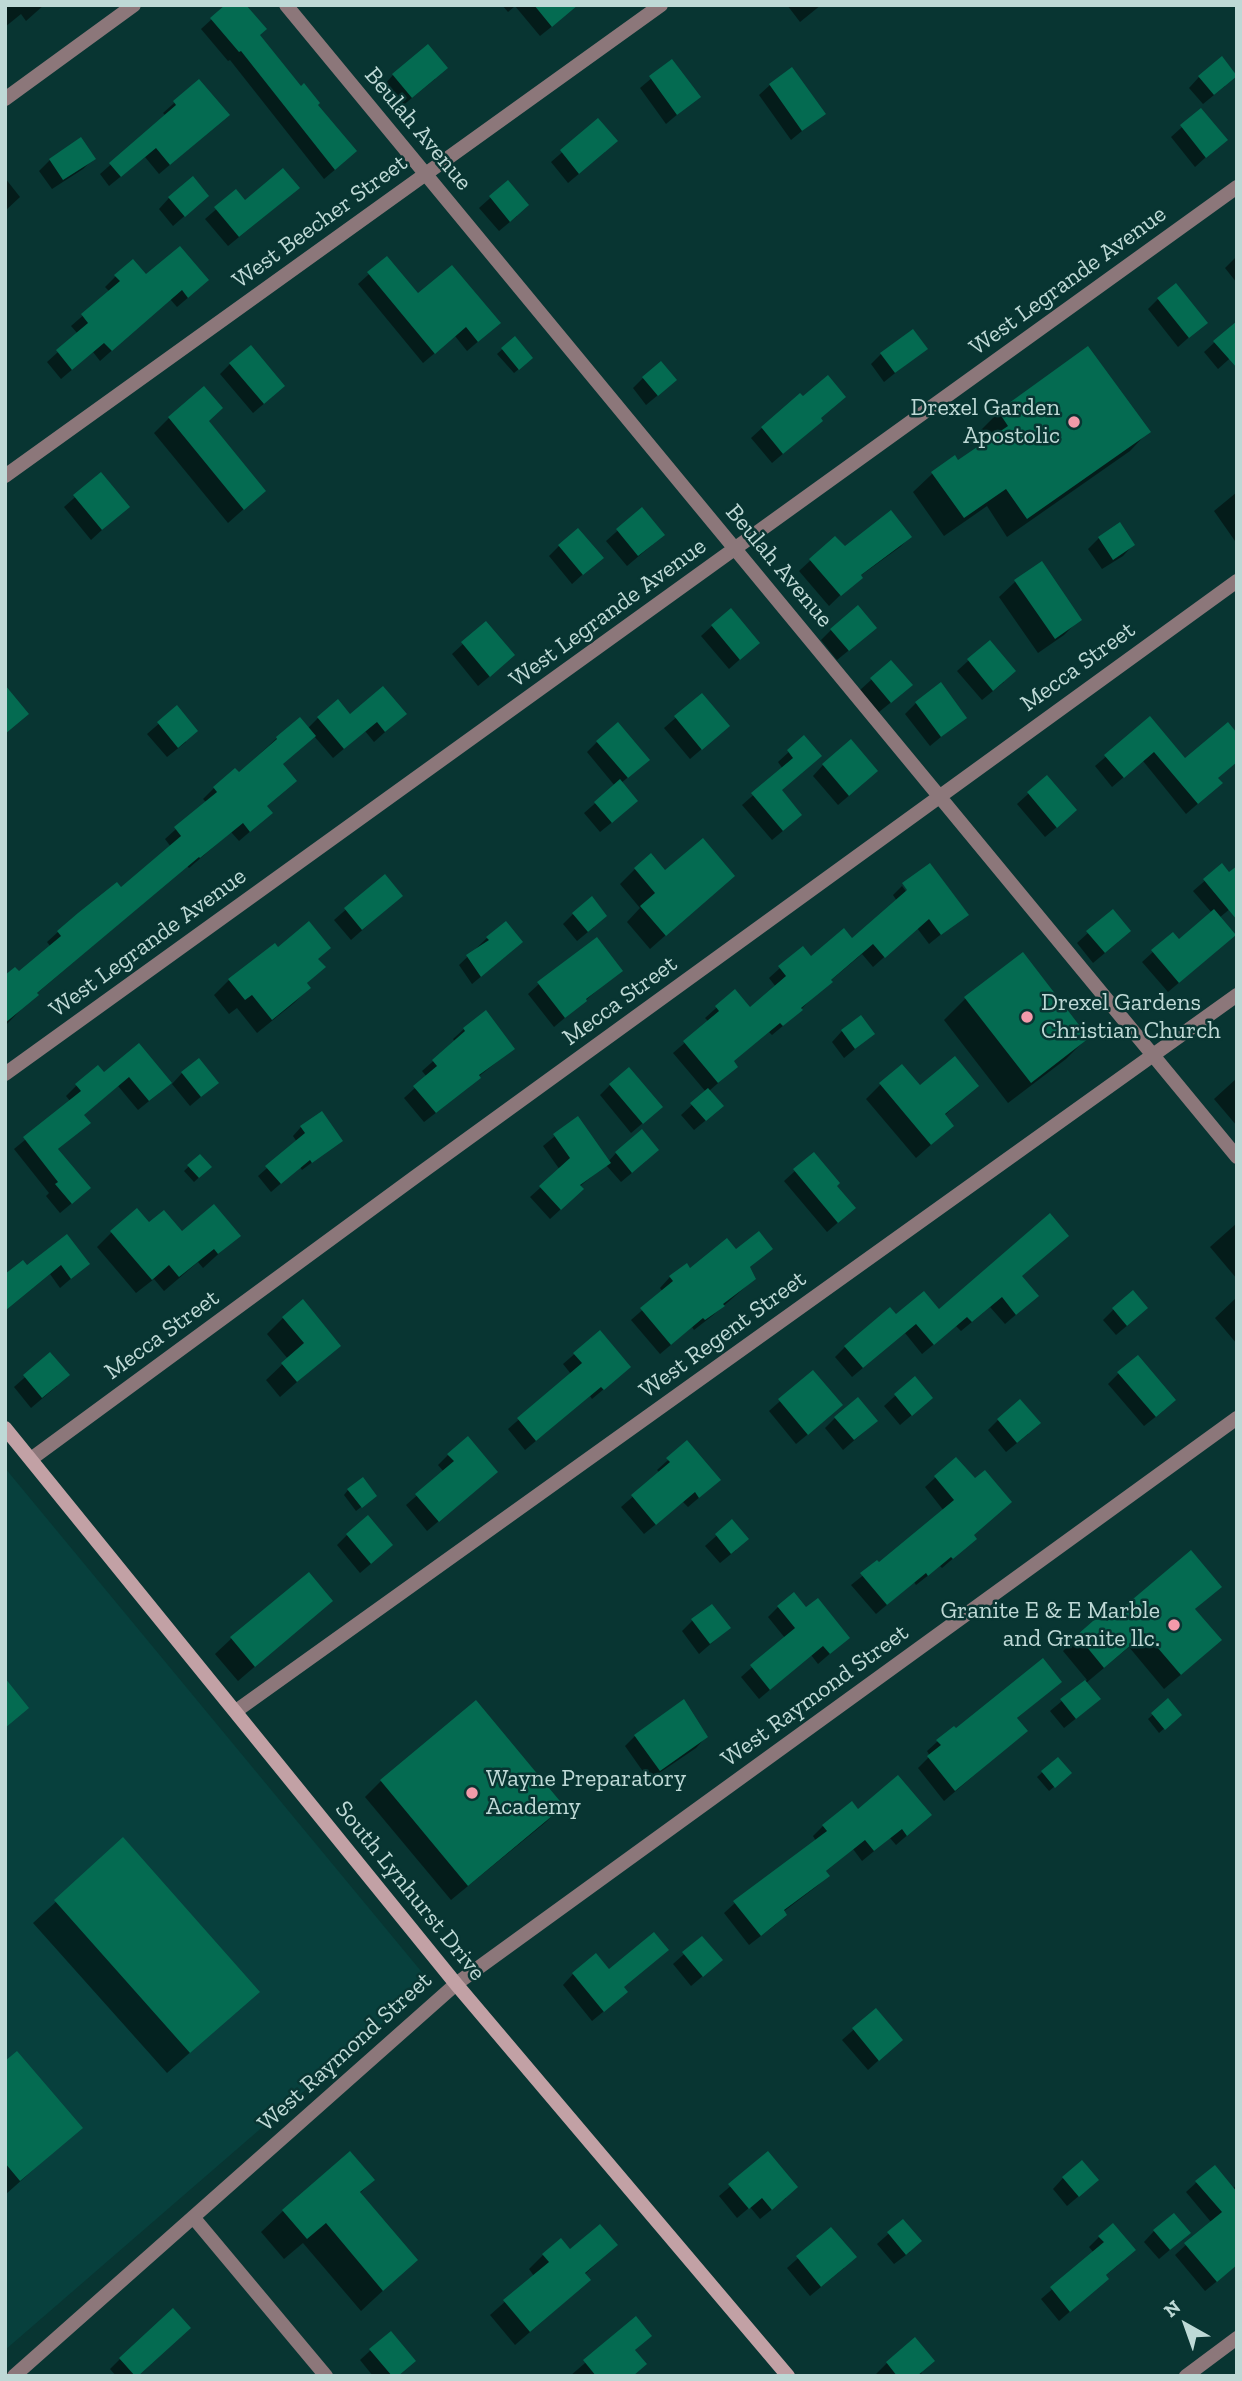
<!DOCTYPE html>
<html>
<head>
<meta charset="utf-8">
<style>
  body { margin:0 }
  #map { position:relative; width:1242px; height:2381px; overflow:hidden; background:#083532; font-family:"Zilla Slab",serif }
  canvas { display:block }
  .frame { position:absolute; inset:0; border:7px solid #bed9d6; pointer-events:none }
  .north { position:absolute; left:1151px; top:2290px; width:70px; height:70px; -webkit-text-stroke:5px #083532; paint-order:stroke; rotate:320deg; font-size:19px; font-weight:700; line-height:28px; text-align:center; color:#bed9d6 }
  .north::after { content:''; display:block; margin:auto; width:24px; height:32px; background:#bed9d6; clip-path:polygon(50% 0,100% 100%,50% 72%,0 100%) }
</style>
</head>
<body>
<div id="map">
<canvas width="1242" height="2381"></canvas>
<div class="frame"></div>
<div class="north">N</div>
</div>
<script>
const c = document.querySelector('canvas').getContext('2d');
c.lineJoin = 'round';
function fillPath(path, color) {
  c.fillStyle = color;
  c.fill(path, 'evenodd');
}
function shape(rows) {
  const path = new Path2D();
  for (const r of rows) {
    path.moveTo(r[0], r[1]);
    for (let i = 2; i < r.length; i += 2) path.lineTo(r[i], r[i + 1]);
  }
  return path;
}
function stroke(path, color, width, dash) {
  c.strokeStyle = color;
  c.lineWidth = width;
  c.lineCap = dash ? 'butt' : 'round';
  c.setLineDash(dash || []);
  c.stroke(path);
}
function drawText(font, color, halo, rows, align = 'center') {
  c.font = font + ' "Zilla Slab",serif';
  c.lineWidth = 5;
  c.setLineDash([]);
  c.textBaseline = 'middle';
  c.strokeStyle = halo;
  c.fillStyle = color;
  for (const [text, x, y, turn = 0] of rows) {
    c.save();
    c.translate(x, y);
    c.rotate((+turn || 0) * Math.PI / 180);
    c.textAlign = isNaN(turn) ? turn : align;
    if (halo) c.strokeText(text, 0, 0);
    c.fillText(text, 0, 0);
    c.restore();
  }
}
const built = shape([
  [5,1468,430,1982,5,2350]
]);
const shadow = shape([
  [5,5,44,5,26,21,21,14,5,27],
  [502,5,567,5,560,20,540,36,515,6,508,12],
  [787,5,821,5,800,22],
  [212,19,258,35,315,105,344,162,324,179,230,60,228,61,201,29],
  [672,61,698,97,666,124,640,88],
  [393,75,435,79,401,107,383,86],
  [1199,77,1225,86,1203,104,1189,88],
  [199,81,217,125,159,174,145,157,109,186,100,174,166,116,163,113],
  [770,85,824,113,791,140,759,95],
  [1201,110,1217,147,1195,167,1171,137],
  [598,121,605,152,568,183,551,162],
  [80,140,93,159,83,169,52,189,39,171,50,160],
  [5,178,20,197,5,211],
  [508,182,517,216,499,231,479,208],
  [236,192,245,202,287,198,228,246,205,219],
  [169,198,196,206,173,226,159,209],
  [1237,256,1237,283,1225,268],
  [387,258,418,295,488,333,467,351,455,336,423,363,358,284],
  [116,276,146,277,196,291,177,307,170,299,100,361,93,352,61,379,47,362,78,334,71,326,110,292,105,287],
  [1158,299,1205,323,1178,347,1148,309],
  [515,338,526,363,514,373,497,354],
  [1215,342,1237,352,1218,369,1204,352],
  [1088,348,1148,432,1130,451,1007,537,987,506,944,536,913,492,932,474,955,458,958,462,988,442,980,431,999,412],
  [925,349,884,382,871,364,881,354],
  [230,364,273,396,253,413,220,374],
  [643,378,664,390,646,405,633,388],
  [802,399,819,419,810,431,772,463,751,438,762,428],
  [169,418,207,422,264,491,228,523,154,433],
  [100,475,127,507,91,540,64,507],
  [1237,492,1237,539,1235,541,1214,511],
  [641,510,652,545,627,566,606,541],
  [910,537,900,547,860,576,829,606,799,571,835,538,844,549],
  [1099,538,1133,545,1123,556,1102,569,1088,549],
  [559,546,601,558,572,584,549,556],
  [1016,581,1080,619,1064,635,1038,653,999,597],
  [486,623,502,666,478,686,452,654],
  [712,626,747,653,729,669,701,636],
  [831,630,864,638,837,660,821,640],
  [989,642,1004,682,982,700,957,671],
  [891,662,900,695,879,712,860,690],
  [702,695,717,736,690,759,664,728],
  [916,703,965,717,930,746,905,714],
  [177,708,186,742,167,757,147,734],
  [349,716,394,724,374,742,365,731,333,758,314,736,281,765,260,823,239,841,231,832,189,868,187,866,36,994,5,1026,5,977,19,974,51,947,47,942,58,932,121,889,171,847,165,839,206,802,203,799,214,788,235,770,238,774,277,738,307,729,318,718],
  [1150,719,1185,761,1217,779,1210,793,1186,814,1143,761,1112,787,1095,766],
  [804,738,780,791,790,825,772,840,742,805,783,769,778,762],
  [597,742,637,770,621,783,626,811,600,832,584,813,615,786,587,752],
  [823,765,865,782,838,805,813,776],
  [1047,777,1064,821,1045,837,1017,804],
  [1222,866,1229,874,1237,903,1219,918,1223,945,1168,992,1142,962,1153,952,1179,941,1212,913,1193,891],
  [635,869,665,873,717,890,650,949,627,922,640,908,620,884],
  [384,876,401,896,351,940,334,920],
  [902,886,911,898,966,914,929,944,917,928,873,967,862,954,830,981,790,1020,772,1035,769,1032,732,1062,725,1077,709,1091,711,1116,694,1130,681,1115,706,1092,673,1053,709,1022,705,1018,734,992,749,1009,776,987,769,978,780,968,811,959,852,940,897,901,893,895],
  [573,914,594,927,577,941,563,924],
  [1088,933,1118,942,1093,963,1077,943],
  [487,938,513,950,472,984,459,965],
  [274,945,278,950,317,960,323,967,306,984,309,988,294,1003,257,1033,237,1008,229,1014,214,995,229,980],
  [620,971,554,1027,528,994,539,984],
  [966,998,1087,1038,1066,1059,1008,1103,944,1020],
  [464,1029,513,1049,478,1077,468,1088,424,1122,404,1098,427,1077,422,1071,455,1042,453,1039],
  [842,1031,873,1034,844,1058,832,1042],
  [139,1046,159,1093,138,1110,118,1086,83,1115,89,1123,57,1150,78,1198,60,1213,46,1196,49,1193,14,1149,71,1102,66,1096,77,1085,104,1075],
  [182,1073,217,1083,190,1106,172,1084],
  [1237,1078,1237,1126,1214,1099],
  [881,1084,920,1087,977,1085,944,1116,952,1126,916,1158,866,1099],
  [610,1085,650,1117,631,1133,600,1095],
  [577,1118,608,1162,616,1153,646,1161,621,1182,606,1165,579,1187,571,1200,550,1219,530,1197,560,1170,543,1146],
  [301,1127,340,1141,302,1170,300,1167,271,1192,258,1176,297,1142,293,1136],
  [200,1156,210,1167,194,1182,184,1171],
  [795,1171,843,1218,827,1232,784,1181],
  [1237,1223,1237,1279,1210,1247],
  [149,1225,181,1234,239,1235,203,1268,198,1262,164,1291,154,1279,136,1293,97,1247,112,1232],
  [67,1237,88,1264,60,1288,50,1274,5,1311,5,1277,27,1267],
  [771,1249,749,1268,754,1279,743,1289,712,1316,694,1330,692,1327,660,1354,631,1320,663,1292,660,1288,670,1277,735,1251],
  [1020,1277,1026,1306,1005,1324,990,1307,961,1331,956,1326,922,1354,905,1333,852,1377,835,1357,845,1347,896,1316,939,1311],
  [1237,1297,1237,1344,1215,1318],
  [1114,1309,1135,1319,1116,1335,1103,1320],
  [283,1318,339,1345,280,1397,266,1380,288,1359,267,1334],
  [600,1332,618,1377,592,1399,590,1396,525,1450,508,1429,571,1374,563,1364],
  [50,1355,57,1386,31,1408,14,1387],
  [813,1372,830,1416,796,1444,769,1411],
  [1119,1373,1163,1411,1144,1426,1108,1384],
  [915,1378,920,1408,900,1425,884,1406],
  [835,1418,865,1431,843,1450,825,1428],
  [998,1420,1028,1434,1006,1452,988,1430],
  [687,1443,708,1490,688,1507,683,1502,644,1534,621,1507,660,1473,657,1470],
  [448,1455,485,1482,427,1531,406,1505,444,1472,438,1465],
  [956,1459,972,1536,964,1549,942,1568,940,1566,916,1585,914,1582,876,1614,851,1585,944,1511,925,1487],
  [348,1490,370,1500,356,1511,344,1495],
  [732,1522,736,1550,720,1563,705,1546],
  [347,1535,380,1556,360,1573,337,1545],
  [1220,1587,1194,1610,1219,1640,1204,1655,1164,1689,1129,1647,1086,1683,1088,1709,1064,1728,1050,1711,1087,1680,1063,1651,1078,1636,1101,1617,1106,1624],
  [331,1601,238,1681,215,1654,232,1638],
  [778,1607,806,1609,848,1638,818,1664,811,1655,759,1699,741,1677,785,1638,768,1617],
  [692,1621,729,1628,699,1654,682,1631],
  [1060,1682,1016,1719,1026,1731,944,1801,918,1768,930,1756,927,1751,938,1741],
  [1168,1701,1175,1719,1159,1733,1148,1719],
  [635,1736,706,1737,696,1748,649,1780,625,1746],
  [1057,1759,1065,1778,1049,1791,1037,1777],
  [381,1781,562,1806,546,1822,451,1900,365,1797],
  [858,1811,919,1825,896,1845,890,1838,862,1861,853,1849,825,1872,828,1876,817,1886,783,1912,785,1915,775,1925,749,1945,724,1913,735,1903,816,1841,813,1836,823,1826],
  [123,1840,258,1992,167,2073,33,1923],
  [702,1938,710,1970,691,1986,673,1964],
  [573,1974,622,1988,615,2002,592,2021,563,1985],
  [876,2010,890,2050,868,2070,842,2040],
  [5,2063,81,2127,5,2195],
  [350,2153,373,2180,359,2194,416,2260,361,2311,303,2243,284,2259,261,2232,283,2211],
  [768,2154,786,2198,760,2219,750,2207,737,2218,719,2196],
  [1063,2178,1086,2190,1067,2206,1053,2189],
  [1197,2182,1232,2189,1237,2185,1237,2265,1205,2291,1175,2255,1211,2222,1186,2192],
  [903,2221,910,2252,894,2264,877,2244],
  [831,2229,844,2268,810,2296,787,2268],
  [1154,2231,1178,2243,1159,2259,1144,2242],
  [1099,2237,1123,2261,1105,2276,1096,2289,1059,2321,1041,2299,1094,2253,1089,2247],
  [616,2245,584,2275,588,2280,574,2294,515,2345,490,2315,534,2276,529,2269,543,2255],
  [636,2319,650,2335,634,2351,633,2376,570,2376],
  [915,2340,922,2376,878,2376,876,2374,887,2363],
  [371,2350,398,2376,373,2376,360,2360],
  [120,2359,137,2376,116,2376,110,2369]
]);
const building = shape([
  [225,5,246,5,267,29,260,35,301,86,304,83,320,103,318,105,357,151,335,170,241,51,239,52,210,18],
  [534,5,578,5,552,27],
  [428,44,448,68,412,98,392,74],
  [1222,56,1237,76,1214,95,1198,76],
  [672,59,701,97,677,115,649,76],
  [792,67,826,114,802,131,769,84],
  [199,79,230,115,170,165,156,148,121,177,109,163,176,105,173,101],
  [1201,108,1228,140,1206,158,1180,125],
  [598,118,618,141,579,174,560,150],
  [81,137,96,159,63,180,49,159],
  [283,168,300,188,239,237,214,207,236,189,245,200],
  [193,176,209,196,185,217,168,197],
  [508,180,529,205,510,222,489,196],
  [180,246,209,280,188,298,182,290,112,351,104,343,72,370,56,350,88,323,81,314,120,281,114,275,133,259,146,274],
  [387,256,418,293,452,265,501,323,478,342,466,327,435,354,367,272],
  [1176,283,1208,323,1189,338,1157,298],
  [1237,321,1237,368,1213,341],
  [913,329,928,349,895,373,880,353],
  [515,336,533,358,519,370,501,348],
  [251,345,285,386,264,404,229,363],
  [1088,346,1151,432,1027,519,1006,489,964,518,931,472,955,455,958,460,1008,426,998,411],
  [661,361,677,380,658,396,642,377],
  [828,375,846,397,821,418,823,421,783,454,761,427,800,393,803,396],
  [204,386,223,408,209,421,266,491,244,510,168,417],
  [101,472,130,507,102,530,73,495],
  [642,507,665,535,638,556,616,529],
  [891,510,912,537,861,575,863,578,841,596,809,559,835,536,845,546],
  [1120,522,1135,545,1113,560,1098,537],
  [578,528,604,558,583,575,558,545],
  [1042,561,1082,620,1055,639,1014,580],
  [858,605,877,628,849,651,830,629],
  [731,608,760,643,740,660,711,625],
  [486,621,515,655,490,677,461,642],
  [990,640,1016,671,993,691,967,659],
  [891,660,913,685,891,703,870,678],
  [941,682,967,718,941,737,915,702],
  [5,685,29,714,5,734],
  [383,686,407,714,385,732,377,722,344,749,317,717,338,699,350,714],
  [702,693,730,726,702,750,674,716],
  [177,705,198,731,178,748,157,722],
  [1150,716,1185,758,1228,722,1237,733,1237,762,1218,778,1223,783,1198,804,1154,752,1124,778,1104,755],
  [300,717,316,736,283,764,297,781,267,806,273,813,250,832,243,823,200,858,199,857,37,993,39,995,5,1023,5,975,15,967,19,971,61,936,57,931,78,913,117,882,121,887,181,836,174,827,217,792,213,787,235,768,239,772,277,739,276,737],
  [618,722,650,760,628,778,596,741],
  [804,735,822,756,782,790,802,815,783,831,751,793,793,758,787,750],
  [851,739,878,771,849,796,822,764],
  [1047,775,1077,810,1057,828,1027,792],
  [620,779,638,801,612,823,594,802],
  [703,838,735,876,666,936,640,906,655,893,634,868,651,853,665,870],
  [930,863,969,915,941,935,929,919,885,958,873,944,831,980,833,982,801,1008,803,1010,783,1026,780,1023,734,1061,738,1067,718,1083,683,1041,719,1011,715,1006,735,989,750,1007,786,976,778,966,803,946,811,956,844,928,852,938,907,890,902,883],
  [1222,863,1229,872,1237,866,1237,920,1203,879],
  [385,874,403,896,362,930,344,908],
  [592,896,607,916,588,932,572,913],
  [1113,909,1131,931,1105,953,1086,931],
  [1214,909,1236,935,1179,983,1151,950,1173,932,1179,939],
  [309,921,331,948,318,959,326,967,307,983,311,988,272,1020,252,995,245,1000,228,979,275,943,278,947],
  [506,921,523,942,481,977,466,955,489,940,486,937],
  [597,937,623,971,586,999,587,1001,565,1018,537,982],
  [1023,952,1089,1038,1031,1083,964,997],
  [486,1010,515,1049,479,1075,481,1078,436,1113,413,1086,437,1066,432,1060,465,1031,463,1028],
  [861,1015,875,1034,855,1049,841,1030],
  [139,1043,172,1083,149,1101,129,1077,84,1115,91,1123,58,1149,91,1188,72,1204,55,1184,58,1182,23,1137,81,1091,75,1084,98,1065,104,1072],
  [955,1056,979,1086,945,1114,954,1126,931,1145,879,1083,902,1064,920,1085],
  [199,1058,219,1083,201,1097,181,1072],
  [629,1067,663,1107,643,1124,609,1084],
  [708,1088,724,1106,706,1121,690,1103],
  [322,1111,343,1141,312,1163,310,1160,281,1184,265,1166,305,1133,300,1126],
  [578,1116,611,1163,580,1185,584,1189,561,1210,539,1186,570,1158,553,1134],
  [642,1129,659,1150,632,1173,615,1152],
  [814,1152,840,1183,837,1186,856,1208,838,1223,793,1169],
  [200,1154,212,1167,199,1178,187,1165],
  [214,1204,241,1236,218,1254,214,1249,179,1277,169,1265,152,1280,110,1231,137,1208,149,1222,164,1210,182,1231],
  [1050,1213,1069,1236,1022,1276,1039,1296,1016,1315,1002,1297,972,1322,967,1317,934,1345,916,1324,863,1368,844,1346,890,1307,896,1314,924,1291,939,1309],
  [759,1231,773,1249,750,1267,756,1279,723,1304,725,1306,705,1320,703,1318,671,1345,640,1308,673,1281,669,1276,687,1263,690,1268,727,1238,736,1249],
  [67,1234,90,1264,71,1279,61,1265,5,1311,5,1274,23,1260,27,1265],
  [1133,1290,1148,1308,1127,1326,1112,1308],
  [303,1299,341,1346,297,1382,281,1363,304,1343,282,1317],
  [600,1330,631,1367,604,1390,601,1387,536,1441,517,1418,582,1363,573,1353],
  [50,1352,70,1375,42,1398,23,1375],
  [1138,1355,1176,1400,1156,1417,1117,1372],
  [813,1370,843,1405,808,1435,778,1399],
  [915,1376,933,1398,912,1416,894,1394],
  [858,1397,878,1421,854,1440,834,1417],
  [1020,1399,1041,1423,1017,1443,997,1419],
  [468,1436,498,1472,439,1522,415,1494,454,1461,447,1454],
  [687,1440,721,1480,699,1498,695,1492,656,1525,631,1495,670,1462,666,1458],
  [956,1457,975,1478,985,1470,1012,1502,974,1535,977,1539,953,1559,951,1557,928,1576,926,1573,887,1605,860,1573,877,1560,879,1562,954,1500,934,1476],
  [363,1477,377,1496,362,1508,347,1489],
  [368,1515,393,1545,371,1564,346,1534],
  [732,1519,749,1539,731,1554,715,1534],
  [1191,1550,1222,1587,1195,1609,1222,1640,1181,1675,1145,1633,1104,1668,1077,1635,1101,1614,1107,1621],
  [309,1572,333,1601,255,1667,230,1637],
  [794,1592,806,1607,818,1598,850,1638,830,1654,823,1646,770,1690,750,1665,795,1628,777,1606],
  [712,1604,731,1628,710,1644,691,1619],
  [1043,1658,1062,1682,1017,1718,1028,1731,955,1791,927,1756,941,1745,936,1740,954,1726,956,1728],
  [5,1678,29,1708,5,1728],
  [1085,1680,1101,1699,1076,1719,1060,1699],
  [1168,1698,1182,1715,1165,1730,1151,1713],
  [684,1699,708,1737,660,1771,634,1735],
  [476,1700,564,1806,468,1886,380,1780],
  [1058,1757,1072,1773,1055,1788,1041,1771],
  [898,1775,932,1815,907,1836,902,1829,874,1851,865,1840,826,1871,830,1876,784,1910,787,1915,761,1936,733,1901,827,1831,822,1825,852,1801,858,1809],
  [123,1837,260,1992,190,2053,54,1900],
  [654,1932,669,1950,624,1987,628,1992,604,2012,572,1973,596,1953,609,1969],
  [702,1936,723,1960,703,1977,682,1952],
  [876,2008,903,2040,879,2061,852,2028],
  [17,2051,83,2128,20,2181,5,2163,5,2061],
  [350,2151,375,2180,360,2192,418,2260,383,2291,326,2223,307,2239,282,2210],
  [768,2151,798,2187,772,2210,762,2198,749,2209,728,2184],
  [1082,2160,1099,2180,1079,2197,1062,2177],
  [1215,2165,1237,2192,1237,2265,1217,2282,1184,2243,1222,2212,1195,2181],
  [1174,2213,1191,2233,1170,2250,1153,2230],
  [903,2219,922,2241,906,2255,887,2232],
  [1113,2223,1136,2250,1106,2275,1109,2279,1070,2312,1050,2287,1104,2242,1098,2236],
  [600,2224,618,2245,585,2273,591,2280,530,2332,503,2300,549,2262,542,2254,561,2238,570,2249],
  [831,2227,857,2257,821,2287,796,2256],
  [173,2308,191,2328,138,2376,135,2376,119,2358],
  [636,2316,652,2336,635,2350,647,2364,633,2376,596,2376,583,2360],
  [391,2331,416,2361,398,2376,392,2376,369,2349],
  [915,2337,935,2361,917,2376,897,2376,886,2362]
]);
const street = shape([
  [286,5,1237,1157],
  [5,99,134,5],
  [5,476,661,5],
  [5,1074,1237,187],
  [31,1459,415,1177,1237,581],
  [236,1711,1237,995],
  [193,2217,326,2376],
  [14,2376,456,1984,1237,1418],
  [1186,2376,1237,2338]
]);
const secondary = shape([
  [5,1428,456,1984,788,2376]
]);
const markers = [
  [1074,422,7,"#f39aaa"],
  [1027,1017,7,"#f39aaa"],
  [1174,1625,7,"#f39aaa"],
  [472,1793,7,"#f39aaa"]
];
const streetNames = [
  ["Beulah Avenue",418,129,50],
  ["West Beecher Street",320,222,-36],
  ["West Legrande Avenue",1068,281,-36],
  ["Beulah Avenue",779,566,50],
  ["West Legrande Avenue",608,613,-36],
  ["Mecca Street",1078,667,-36],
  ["West Legrande Avenue",148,943,-36],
  ["Mecca Street",620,1001,-36],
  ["Mecca Street",162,1335,-36],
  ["West Regent Street",723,1335,-36],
  ["West Raymond Street",815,1696,-36],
  ["South Lynhurst Drive",410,1891,51],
  ["West Raymond Street",345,2052,-42]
];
const poiNames = [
  ["Drexel Garden",1060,408],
  ["Apostolic",1060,436],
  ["Drexel Gardens",1041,1003,"left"],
  ["Christian Church",1041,1031,"left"],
  ["Granite E & E Marble",1160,1611],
  ["and Granite llc.",1160,1639],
  ["Wayne Preparatory",486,1779,"left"],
  ["Academy",486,1807,"left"]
];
fillPath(built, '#07403d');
fillPath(shadow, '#0007');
fillPath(building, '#046b51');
stroke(street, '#8c777a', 14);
stroke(secondary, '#c2a1a5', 14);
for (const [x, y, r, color] of markers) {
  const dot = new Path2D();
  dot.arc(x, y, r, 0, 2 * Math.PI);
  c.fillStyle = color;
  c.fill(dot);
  stroke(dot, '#083532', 2.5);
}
drawText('24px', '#bed9d6', '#083532', streetNames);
drawText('24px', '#bed9d6', '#083532', poiNames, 'right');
</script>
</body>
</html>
